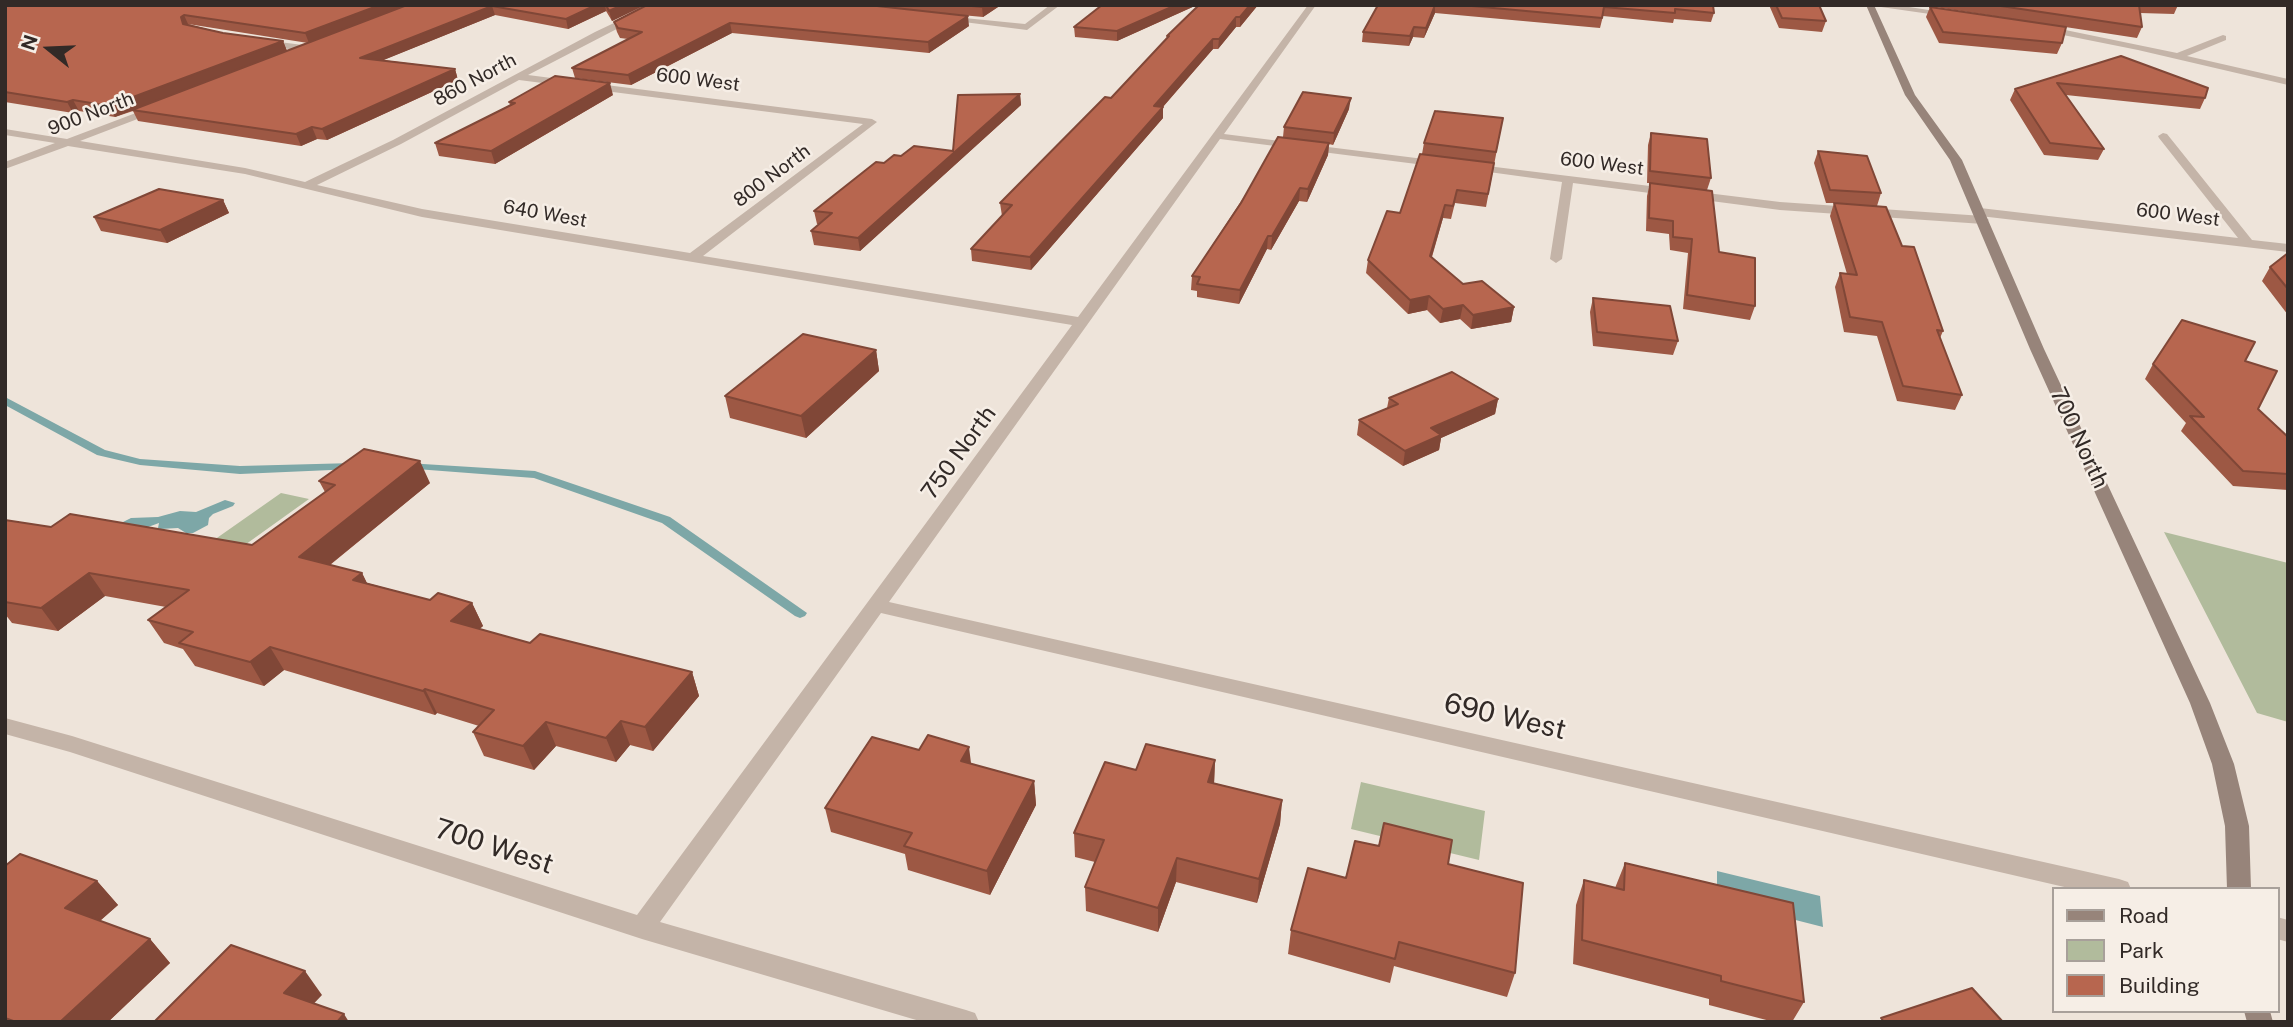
<!DOCTYPE html>
<html>
<head>
<meta charset="utf-8">
<style>
  body { margin:0 }
  #map { position:relative; width:2293px; height:1027px; overflow:hidden; background:#eee4da; font-family:"Public Sans",sans-serif }
  canvas { display:block }
  .frame { position:absolute; inset:0; border:7px solid #322a27; pointer-events:none }
  .legend { position:absolute; left:2052px; top:887px; width:228px; height:126px; box-sizing:border-box; background:#f6eee6; border:2px solid #a8a09a; margin:0; padding:9px 12px; list-style:none; font-size:21px; color:#322a27 }
  .legend li { display:flex; align-items:center; gap:14px; height:35px }
  .legend b { width:35px; border:2px solid #a8a09a }
  .north { position:absolute; left:14px; top:14px; width:70px; height:70px; -webkit-text-stroke:5px #f6eee6; paint-order:stroke; rotate:288deg; font-size:19px; font-weight:700; line-height:28px; text-align:center; color:#322a27 }
  .north::after { content:''; display:block; margin:auto; width:24px; height:32px; background:#322a27; clip-path:polygon(50% 0,100% 100%,50% 72%,0 100%) }
</style>
</head>
<body>
<div id="map">
<canvas width="2293" height="1027"></canvas>
<div class="frame"></div>
<ul class="legend">
<li><b style="height:9px;background:#97847a"></b>Road</li>
<li><b style="height:19px;background:#b1bb9c"></b>Park</li>
<li><b style="height:19px;background:#b7664f"></b>Building</li>
</ul>
<div class="north">N</div>
</div>
<script>
const c = document.querySelector('canvas').getContext('2d');
c.lineJoin = 'round';
function fillPath(path, color) {
  c.fillStyle = color;
  c.fill(path, 'evenodd');
}
function shape(rows) {
  const path = new Path2D();
  for (const r of rows) {
    path.moveTo(r[0], r[1]);
    for (let i = 2; i < r.length; i += 2) path.lineTo(r[i], r[i + 1]);
  }
  return path;
}
function stroke(path, color, width, dash) {
  c.strokeStyle = color;
  c.lineWidth = width;
  c.lineCap = dash ? 'butt' : 'round';
  c.setLineDash(dash || []);
  c.stroke(path);
}
function drawText(font, color, halo, rows, align = 'center') {
  c.font = font + ' "Public Sans",sans-serif';
  c.lineWidth = 5;
  c.setLineDash([]);
  c.textBaseline = 'middle';
  c.strokeStyle = halo;
  c.fillStyle = color;
  for (const [text, x, y, turn = 0] of rows) {
    c.save();
    c.translate(x, y);
    c.rotate((+turn || 0) * Math.PI / 180);
    c.textAlign = isNaN(turn) ? turn : align;
    if (halo) c.strokeText(text, 0, 0);
    c.fillText(text, 0, 0);
    c.restore();
  }
}
const green = shape([
  [281,493,309,499,242,547,214,540],
  [2164,532,2288,563,2288,722,2257,713],
  [1361,782,1485,811,1479,860,1351,829]
]);
const water = shape([
  [225,500,235,503,233,506,213,514,209,518,208,525,193,533,186,533,178,528,160,529,158,528,159,523,137,531,117,525,131,518,158,517,180,511,196,512],
  [1717,871,1820,896,1823,927,1717,900]
]);
const stream = shape([
  [5,397,105,450,140,459,240,466,354,463,360,466,354,469,240,474,140,465,97,455,5,405,5,397],
  [407,463,535,471,670,517,807,613,805,616,800,618,795,616,662,523,534,478,403,468,401,466,407,463]
]);
const street = shape([
  [652,5,663,5,528,75,872,119,877,122,703,256,1078,317,1308,5,1316,5,1224,134,1440,161,1446,164,1440,167,1220,139,889,602,2119,879,2128,882,2131,889,2073,889,881,613,660,922,966,1010,975,1013,979,1022,923,1022,642,939,70,752,5,734,5,718,72,736,637,915,1072,325,422,217,245,174,68,146,5,169,5,162,55,143,5,135,5,129,67,139,157,105,162,108,161,110,80,141,245,168,305,182,393,140,595,32,652,5],
  [519,80,863,124,690,253,422,209,317,185,401,144,519,80],
  [1050,5,1060,5,1027,30,940,19,944,16,1025,24,1050,5],
  [1867,5,1896,5,1955,14,1951,17,1867,5],
  [2041,25,2177,53,2223,35,2226,36,2226,40,2187,56,2288,79,2288,85,2138,50,2038,30,2037,28,2041,25],
  [263,40,311,46,316,49,311,52,260,45,258,43,263,40],
  [2163,133,2167,134,2252,240,2288,244,2288,252,1980,216,1974,212,1980,208,2238,238,2159,138,2158,136,2163,133],
  [1471,164,1780,202,1983,216,1989,220,1983,224,1780,210,1573,183,1562,259,1556,263,1550,259,1562,182,1467,169,1467,165,1471,164],
  [2277,917,2288,920,2288,942,2277,939,2277,917]
]);
const secondary = shape([
  [1866,5,1874,5,1915,95,1962,160,2044,349,2210,703,2234,764,2249,826,2251,889,2227,889,2225,826,2212,764,2190,703,2030,349,1950,160,1905,95,1866,5],
  [2244,1011,2270,1011,2273,1022,2247,1022,2244,1011]
]);
const wall = shape([
  [5,5,645,5,612,21,606,11,568,29,495,15,383,60,455,69,458,80,327,140,317,139,301,146,138,121,133,111,115,117,79,111,73,113,5,102],
  [188,24,308,43,287,51,283,41,223,33],
  [647,5,1001,5,983,17,907,10,969,26,929,53,732,33,631,85,575,78,572,68,628,39,620,38,617,32,614,22],
  [1102,5,1197,5,1117,41,1075,37,1074,27],
  [1199,5,1258,5,1240,27,1236,27,1218,49,1213,49,1163,107,1163,118,1031,270,972,261,971,249,1002,216,1000,203,1111,98,1167,39,1167,36],
  [1378,5,1713,5,1714,13,1711,22,1674,19,1673,23,1603,16,1600,28,1435,13,1424,38,1413,37,1409,46,1362,42,1363,32],
  [1769,5,1819,5,1826,21,1822,32,1779,28],
  [1922,5,2178,5,2174,14,2140,13,2142,27,2137,38],
  [1930,7,2062,43,2057,54,1939,43,1926,17],
  [2121,56,2205,98,2200,109,2066,95,2104,149,2098,160,2044,155,2010,100,2015,89],
  [1020,94,1021,105,860,251,814,245,811,231,819,224,817,224,814,211,884,163,901,156,953,151],
  [613,95,495,164,439,156,435,143,510,105,509,102],
  [1349,109,1333,145,1329,144,1328,155,1307,202,1299,201,1271,250,1267,249,1239,304,1197,297,1197,291,1191,290,1192,276,1283,137,1284,127],
  [1503,118,1486,207,1455,203,1451,219,1443,218,1432,257,1463,284,1514,307,1511,322,1471,329,1460,319,1440,323,1427,310,1408,314,1366,273,1368,260,1400,213,1422,154,1424,143],
  [1651,133,1711,178,1707,190,1719,252,1755,306,1750,320,1683,309,1688,253,1670,250,1669,234,1646,231,1647,196,1650,183,1647,183,1648,145],
  [1818,151,1881,193,1877,206,1902,246,1943,331,1940,338,1962,395,1955,410,1897,401,1877,336,1844,332,1835,287,1840,273,1847,274,1830,216,1834,203,1826,203,1814,163],
  [223,200,229,213,167,243,101,231,94,217],
  [2288,253,2288,315,2262,281,2270,267],
  [1593,298,1678,341,1673,355,1593,346,1590,312],
  [876,350,879,371,806,438,730,418,725,396],
  [2245,361,2258,409,2288,437,2288,490,2233,486,2181,431,2186,423,2145,379,2153,364],
  [1389,398,1498,399,1495,414,1441,438,1439,450,1403,466,1357,435,1359,420,1387,408],
  [319,481,430,483,330,565,362,573,367,583,430,600,472,603,483,626,479,629,530,643,692,672,699,696,653,751,630,745,616,762,556,746,534,770,484,756,473,732,479,726,437,713,435,715,284,670,264,686,195,666,183,649,164,643,148,620,166,607,105,596,58,631,12,623,5,614,5,520,51,527,252,545,325,492],
  [1215,760,1214,783,1282,800,1280,824,1257,903,1176,882,1158,932,1086,911,1085,887,1095,862,1075,857,1074,833,1136,770],
  [972,764,1034,781,1036,805,990,895,908,870,905,854,831,832,825,808],
  [1625,863,1804,1002,1792,1022,1774,1022,1709,1005,1709,999,1573,964,1576,905,1584,880,1615,888],
  [1448,864,1515,973,1507,997,1394,966,1390,983,1288,954,1291,930,1346,878],
  [5,866,97,881,118,905,100,921,150,939,170,963,108,1022,5,1022]
]);
const shadedWall = shape([
  [380,5,409,5,309,43,305,33],
  [596,5,605,5,606,11,568,29,566,19],
  [622,5,645,5,612,21,609,11],
  [985,5,1001,5,983,17,982,7],
  [1176,5,1197,5,1117,41,1117,31],
  [1250,5,1258,5,1240,27,1240,17],
  [1435,5,1435,13,1424,38,1426,28],
  [492,6,495,15,364,68,360,58],
  [184,15,188,24,183,24,181,17],
  [968,16,969,26,929,53,928,42],
  [1236,17,1236,27,1218,49,1219,39],
  [730,23,732,33,631,85,628,75],
  [1414,27,1413,37,1409,46,1410,36],
  [1213,39,1213,49,1154,117,1154,106],
  [283,41,287,51,115,117,109,106],
  [455,69,458,80,327,140,322,129],
  [610,83,613,95,495,164,491,151],
  [1020,94,1021,105,860,251,858,238],
  [1351,98,1349,109,1333,145,1334,133],
  [73,100,79,111,73,113,67,102],
  [1163,107,1163,118,1031,270,1030,257],
  [312,127,317,139,301,146,296,134],
  [1329,143,1328,155,1307,202,1308,189],
  [1300,188,1299,201,1271,250,1272,236],
  [223,200,229,213,167,243,160,230],
  [1445,205,1443,218,1428,269,1430,256],
  [1268,236,1267,249,1239,304,1240,290],
  [1429,296,1427,310,1408,314,1410,300],
  [1463,305,1460,319,1440,323,1443,309],
  [1514,307,1511,322,1471,329,1473,315],
  [876,350,879,371,806,438,801,416],
  [1498,399,1495,414,1441,438,1439,450,1403,466,1405,451,1431,428],
  [420,461,430,483,311,580,299,557],
  [89,573,105,596,58,631,41,608],
  [362,573,373,596,353,580],
  [472,603,483,626,462,645,451,621],
  [270,647,284,670,264,686,250,662],
  [692,672,699,696,653,751,645,727],
  [425,689,437,713,435,715,423,691],
  [621,721,630,745,616,762,606,738],
  [546,722,556,746,534,770,523,746],
  [969,747,972,771,961,761],
  [1215,760,1214,785,1208,782],
  [1034,781,1036,805,990,895,987,871],
  [1282,800,1280,824,1257,903,1259,879],
  [1177,858,1176,882,1158,932,1158,908],
  [97,881,118,905,87,932,65,908],
  [150,939,170,963,108,1022,60,1022],
  [305,971,322,995,302,1016,284,993],
  [344,1014,349,1022,337,1022]
]);
const building = shape([
  [5,5,380,5,305,33,184,15,181,17,183,24,223,33,283,41,109,106,73,100,67,102,5,92,5,5],
  [407,5,596,5,566,19,492,6,360,58,455,69,322,129,312,127,296,134,132,110,407,5],
  [606,5,622,5,609,11,606,5],
  [647,5,868,5,968,16,928,42,730,23,628,75,572,68,642,32,618,28,614,22,647,5],
  [961,5,985,5,982,7,961,5],
  [1102,5,1176,5,1117,31,1074,27,1102,5],
  [1199,5,1250,5,1240,17,1236,17,1219,39,1213,39,1154,106,1163,107,1030,257,971,249,1012,205,1000,203,1105,97,1111,98,1169,36,1167,36,1199,5],
  [1378,5,1435,5,1426,28,1414,27,1410,36,1363,32,1378,5],
  [1461,5,1713,5,1714,13,1675,9,1675,13,1604,7,1602,18,1461,5],
  [1776,5,1819,5,1826,21,1782,18,1776,5],
  [1994,5,2139,5,2142,27,1994,5],
  [1930,7,2066,27,2062,43,1943,32,1930,7],
  [2121,56,2208,88,2205,98,2057,83,2104,149,2050,143,2015,89,2121,56],
  [555,76,610,83,491,151,435,143,515,103,509,102,555,76],
  [1303,92,1351,98,1334,133,1284,127,1303,92],
  [1020,94,858,238,811,231,832,213,814,211,876,162,884,163,894,155,901,156,914,146,953,151,958,95,1020,94],
  [1435,111,1503,118,1496,152,1424,143,1435,111],
  [1651,133,1707,139,1711,178,1650,171,1651,133],
  [1278,137,1329,143,1308,189,1300,188,1272,236,1268,236,1240,290,1197,284,1200,277,1192,276,1241,203,1278,137],
  [1818,151,1867,156,1881,193,1830,190,1818,151],
  [1420,154,1494,163,1488,194,1457,190,1453,206,1445,205,1430,256,1463,284,1482,281,1514,307,1473,315,1463,305,1443,309,1429,296,1410,300,1368,260,1387,211,1400,213,1420,154],
  [1650,183,1712,191,1719,252,1755,258,1755,306,1687,295,1692,239,1673,237,1673,221,1649,218,1650,183],
  [159,189,223,200,160,230,94,217,159,189],
  [1834,203,1886,207,1902,246,1914,247,1943,331,1937,330,1962,395,1903,386,1882,322,1850,317,1840,273,1857,275,1834,203],
  [2288,253,2288,289,2270,267,2288,253],
  [1593,298,1670,306,1678,341,1597,332,1593,298],
  [2182,320,2255,342,2245,361,2277,371,2258,409,2288,437,2288,474,2243,471,2190,416,2204,417,2153,364,2182,320],
  [803,334,876,350,801,416,725,396,803,334],
  [1452,372,1498,399,1431,428,1441,435,1405,451,1359,420,1398,404,1389,398,1452,372],
  [364,449,420,461,299,557,362,573,353,580,430,600,438,593,472,603,451,621,530,643,540,634,692,672,645,727,621,721,606,738,546,722,523,746,473,732,494,710,425,689,423,691,270,647,250,662,179,643,193,632,148,620,189,590,89,573,41,608,5,602,5,520,51,527,70,514,252,545,335,485,319,481,364,449],
  [928,735,969,747,961,761,1034,781,987,871,904,846,912,833,825,808,872,737,919,750,928,735],
  [1146,744,1215,760,1208,782,1282,800,1259,879,1177,858,1158,908,1085,887,1104,840,1074,833,1105,762,1136,770,1146,744],
  [1384,823,1452,840,1448,864,1523,883,1515,973,1399,942,1395,959,1291,930,1308,868,1346,878,1355,841,1379,846,1384,823],
  [20,854,97,881,65,908,150,939,60,1022,16,1022,5,1018,5,866,20,854],
  [1625,863,1793,903,1804,1002,1721,981,1721,976,1582,940,1584,880,1624,890,1625,863],
  [231,945,305,971,284,993,344,1014,337,1022,154,1022,231,945],
  [1972,988,2003,1022,1884,1022,1881,1018,1972,988]
]);
const farStreetnames = [
  ["860 North",475,80,-28],
  ["600 West",698,80,7],
  ["900 North",91,114,-21],
  ["600 West",1602,164,7],
  ["800 North",772,176,-37],
  ["640 West",545,214,10],
  ["600 West",2178,215,7]
];
const streetNames = [
  ["700 North",2079,438,65],
  ["750 North",959,453,-54]
];
const nearStreetnames = [
  ["690 West",1505,717,13],
  ["700 West",494,847,18]
];
fillPath(green, '#b1bb9c');
fillPath(water, '#7da7a7');
fillPath(stream, '#7da7a7');
fillPath(street, '#c4b4a8');
fillPath(secondary, '#97847a');
fillPath(wall, '#9d5844');
fillPath(shadedWall, '#804737');
fillPath(building, '#b7664f');
stroke(building, '#804737', 2);
drawText('19px', '#322a27', '#f6eee6', farStreetnames);
drawText('23px', '#322a27', '#f6eee6', streetNames);
drawText('28px', '#322a27', '#f6eee6', nearStreetnames);
</script>
</body>
</html>
